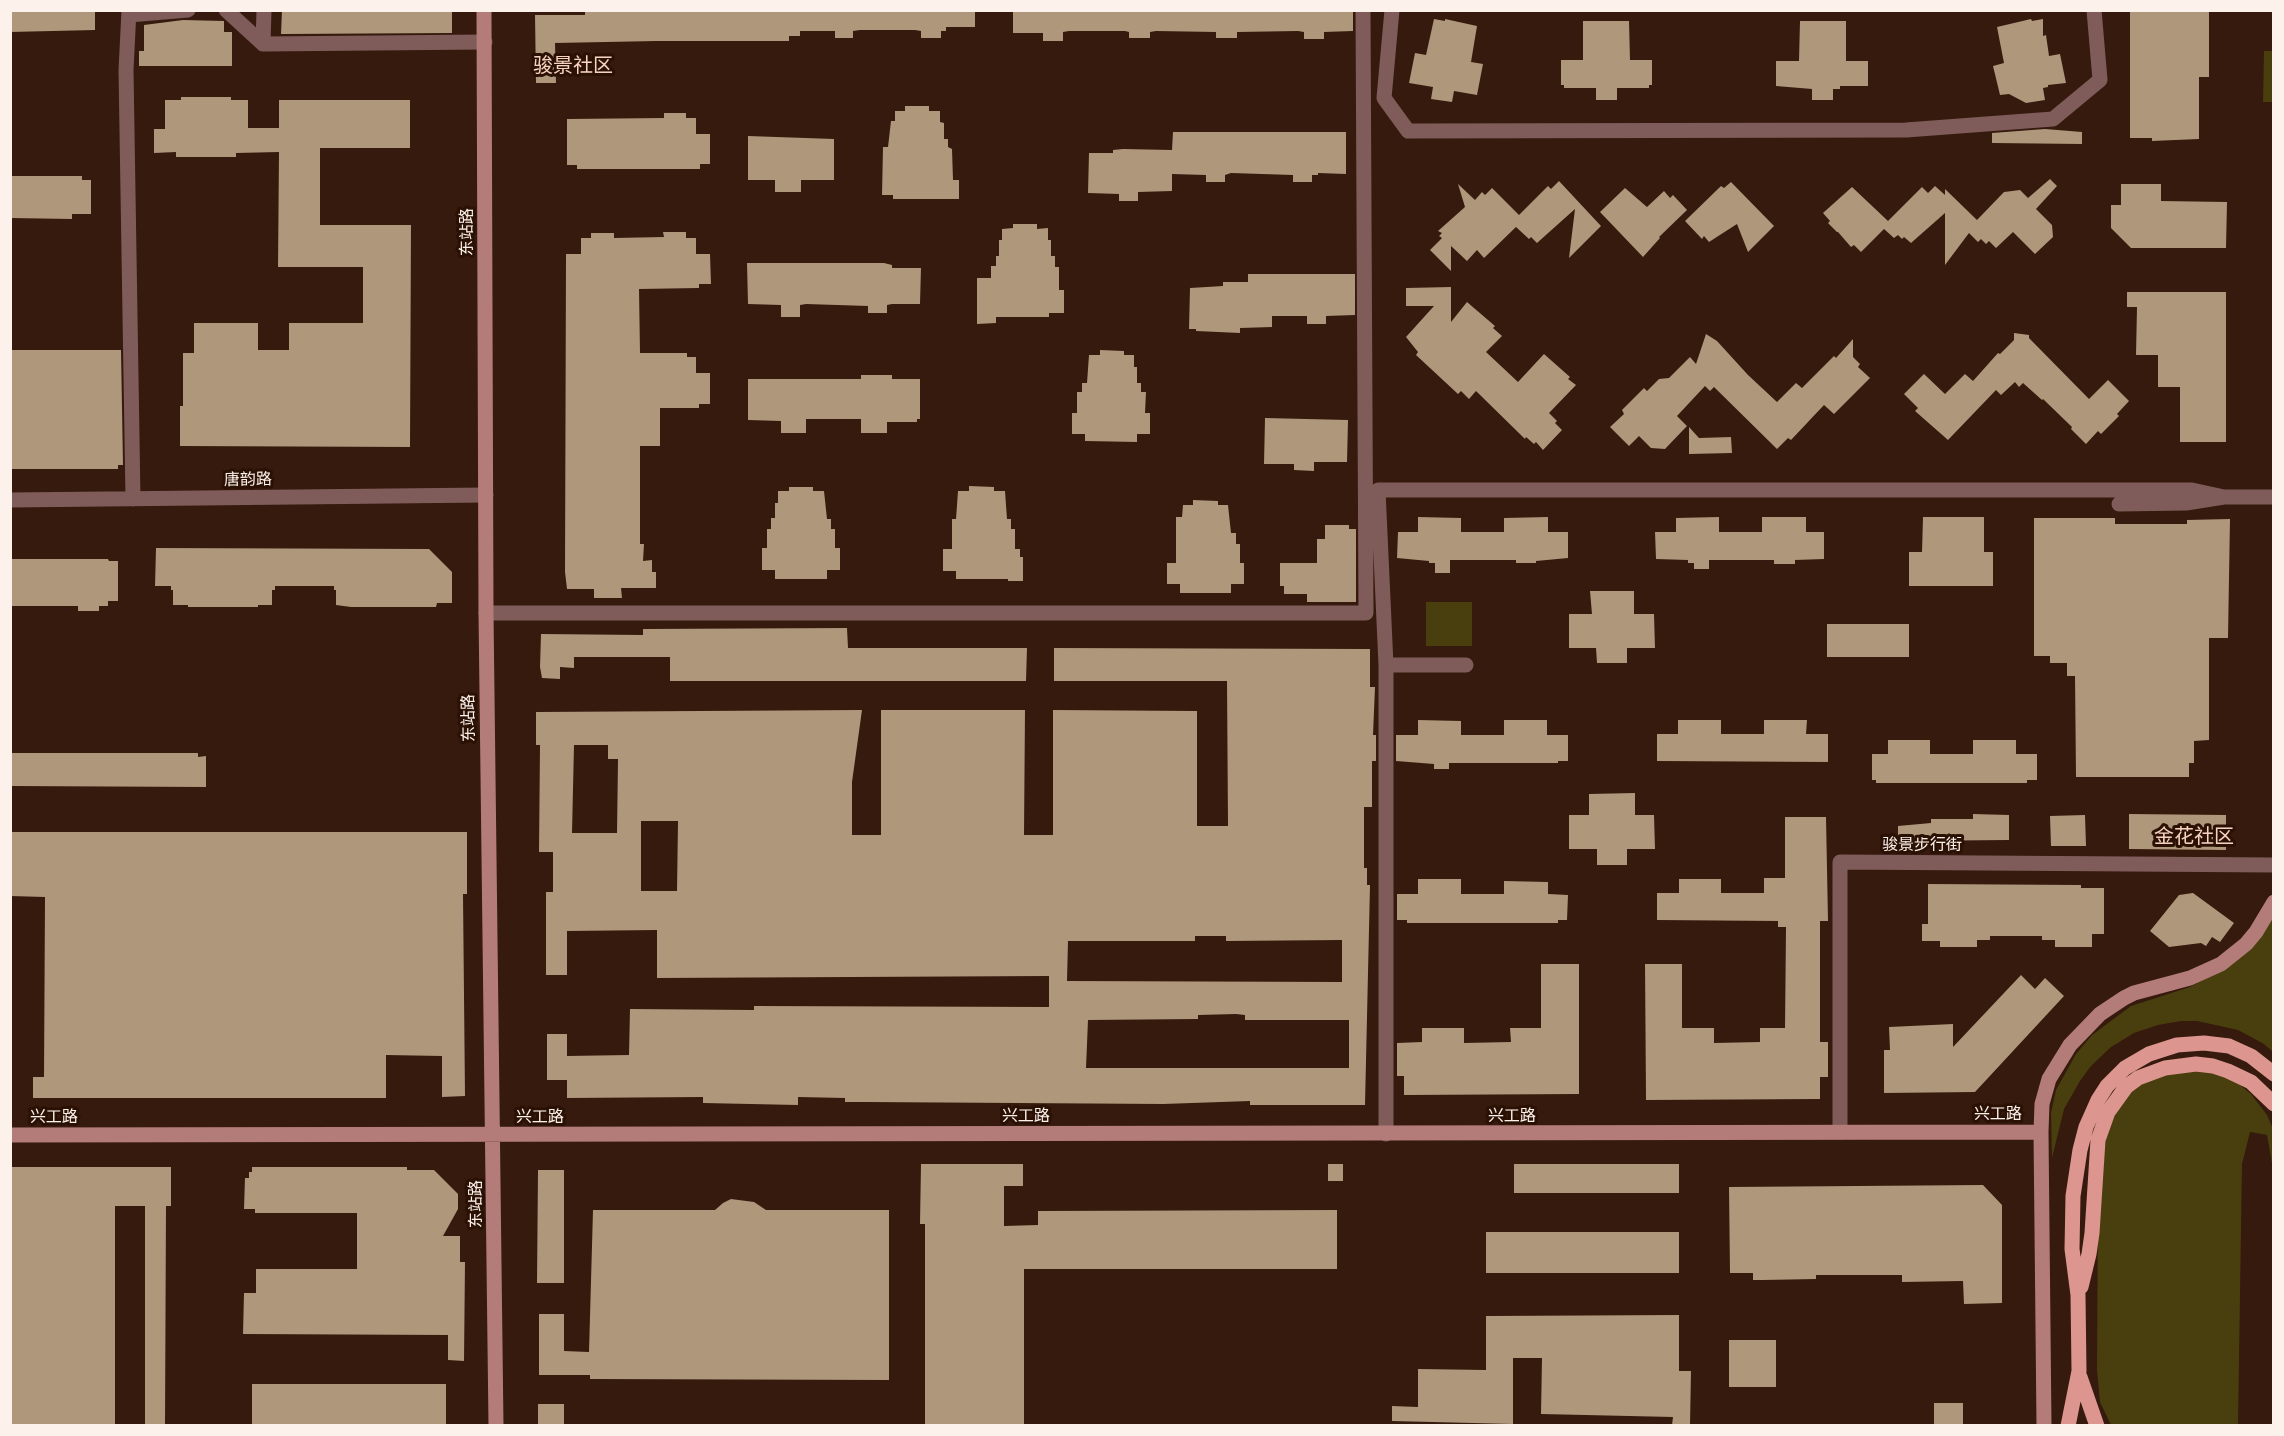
<!DOCTYPE html>
<html>
<head>
<meta charset="utf-8">
<style>
  body { margin:0 }
  #map { position:relative; width:2284px; height:1436px; overflow:hidden; background:#351a0d; font-family:Literata,serif }
  canvas { display:block }
  .frame { position:absolute; inset:0; border:12px solid #fdf1ec; pointer-events:none }
</style>
</head>
<body>
<div id="map">
<canvas width="2284" height="1436"></canvas>
<div class="frame"></div>
</div>
<script>
const c = document.querySelector('canvas').getContext('2d');
c.lineJoin = 'round';
function fillPath(path, color) {
  c.fillStyle = color;
  c.fill(path, 'evenodd');
}
function shape(rows) {
  const path = new Path2D();
  for (const r of rows) {
    path.moveTo(r[0], r[1]);
    for (let i = 2; i < r.length; i += 2) path.lineTo(r[i], r[i + 1]);
  }
  return path;
}
function stroke(path, color, width, dash) {
  c.strokeStyle = color;
  c.lineWidth = width;
  c.lineCap = dash ? 'butt' : 'round';
  c.setLineDash(dash || []);
  c.stroke(path);
}
function drawText(font, color, halo, rows, align = 'center') {
  c.font = font + ' Literata,"Noto Sans SC",serif';
  c.lineWidth = 6;
  c.setLineDash([]);
  c.textBaseline = 'middle';
  c.strokeStyle = halo;
  c.fillStyle = color;
  for (const [text, x, y, turn = 0] of rows) {
    c.save();
    c.translate(x, y);
    c.rotate((+turn || 0) * Math.PI / 180);
    c.textAlign = isNaN(turn) ? turn : align;
    if (halo) c.strokeText(text, 0, 0);
    c.fillText(text, 0, 0);
    c.restore();
  }
}
const green = shape([
  [2264,51,2273,51,2273,102,2263,102],
  [1426,602,1472,602,1472,646,1426,646],
  [2273,910,2273,1052,2264,1044,2238,1030,2197,1021,2181,1021,2158,1025,2134,1033,2111,1047,2091,1066,2080,1081,2064,1109,2052,1158,2051,1113,2056,1090,2076,1054,2092,1035,2131,1006,2190,987,2219,971],
  [2192,1069,2210,1071,2234,1080,2251,1094,2267,1115,2274,1131,2273,1187,2273,1169,2267,1135,2250,1132,2242,1164,2238,1425,2111,1425,2100,1402,2097,1370,2098,1190,2104,1144,2113,1117,2127,1096,2144,1082,2166,1074]
]);
const building = shape([
  [10,10,95,10,95,30,10,32],
  [282,10,452,10,452,33,281,34],
  [585,10,975,10,975,27,946,27,946,31,941,31,941,38,921,38,921,31,915,30,860,30,853,31,853,38,835,38,835,31,800,31,800,36,789,36,789,41,657,41,555,43,556,83,536,83,535,15,585,15],
  [1013,10,1353,10,1353,31,1324,32,1324,39,1304,39,1304,32,1298,31,1237,32,1237,38,1216,38,1216,32,1156,31,1150,32,1150,38,1129,38,1129,32,1125,31,1069,31,1063,32,1063,41,1043,41,1043,33,1013,33],
  [2130,10,2209,10,2209,77,2199,77,2199,139,2152,141,2152,138,2130,138],
  [1434,19,1445,21,1445,19,1477,26,1471,62,1483,64,1477,95,1454,91,1452,102,1431,99,1433,87,1409,83,1415,53,1426,55],
  [2031,19,2032,21,2043,19,2043,36,2046,35,2049,56,2060,54,2066,83,2048,85,2048,87,2043,88,2045,100,2026,103,2009,94,2000,95,1993,66,2004,63,1997,27],
  [183,20,224,21,224,32,232,32,232,66,139,66,139,51,144,51,144,25],
  [1583,21,1629,21,1630,60,1652,60,1652,85,1649,85,1649,88,1617,88,1617,100,1596,100,1596,88,1564,88,1564,85,1561,85,1561,60,1583,60],
  [1800,21,1846,21,1846,61,1868,61,1868,86,1840,86,1840,89,1833,89,1833,100,1812,100,1812,89,1776,86,1776,61,1799,61],
  [181,97,231,97,231,100,248,100,248,128,279,128,279,100,410,100,410,148,320,148,320,225,411,225,410,447,180,446,180,406,183,406,183,353,194,353,194,323,258,323,258,350,289,350,289,323,363,323,363,267,278,267,279,152,236,153,236,157,176,157,176,152,154,153,154,129,165,129,165,100,181,100],
  [905,106,929,106,929,111,940,111,940,122,944,123,944,139,948,139,948,147,952,149,953,180,959,180,959,199,893,199,893,195,882,195,883,147,888,147,891,121,895,121,895,111,905,111],
  [664,113,686,113,686,118,696,118,696,134,710,134,710,164,700,164,700,169,577,169,577,165,567,165,567,119,664,118],
  [2045,129,2082,132,2082,144,1992,143,1992,133],
  [1173,132,1346,132,1346,174,1318,173,1318,175,1312,175,1312,182,1293,182,1293,175,1231,173,1225,175,1225,182,1206,182,1206,175,1172,174,1172,191,1138,192,1138,201,1119,201,1119,194,1088,193,1089,153,1113,153,1113,150,1123,149,1172,150],
  [748,136,834,139,834,180,801,180,801,192,775,192,775,180,748,180],
  [10,176,82,176,82,180,91,180,91,214,72,214,72,219,10,218],
  [2050,179,2057,186,2036,209,2052,225,2053,237,2035,254,2013,232,1996,248,1989,241,1986,244,1981,239,1978,242,1969,233,1945,265,1945,213,1911,243,1904,237,1902,239,1898,235,1894,238,1884,229,1861,252,1854,245,1851,247,1838,232,1837,232,1828,223,1830,221,1823,213,1852,187,1888,221,1922,187,1928,193,1935,186,1945,195,1945,189,1977,220,2004,192,2020,190,2028,198],
  [1559,181,1601,226,1569,258,1575,209,1537,243,1531,237,1529,239,1516,227,1484,258,1477,250,1467,261,1451,246,1451,271,1430,250,1442,238,1439,236,1442,233,1438,231,1465,207,1458,184,1475,200,1482,192,1485,195,1492,188,1519,215,1548,186,1551,189],
  [1731,182,1774,226,1748,252,1737,224,1709,242,1704,236,1702,239,1685,221,1721,186,1724,188],
  [2121,184,2161,184,2161,201,2227,202,2226,248,2131,248,2111,228,2111,205,2121,205],
  [1625,188,1647,207,1664,191,1670,198,1673,195,1687,210,1659,237,1660,238,1643,257,1600,212],
  [1013,224,1037,224,1037,229,1048,228,1048,240,1051,240,1051,256,1055,256,1055,267,1059,267,1059,290,1064,290,1064,313,1049,313,1049,317,996,317,996,323,977,324,977,278,991,278,991,266,996,266,996,256,999,256,999,240,1002,240,1002,229,1013,228],
  [663,232,686,232,686,238,696,238,696,254,710,254,711,284,699,284,699,288,639,289,640,353,687,353,687,357,696,357,696,373,710,373,710,404,699,404,699,408,660,408,660,446,640,446,640,544,644,544,643,561,652,560,652,572,656,572,656,588,621,588,622,598,594,598,594,589,567,589,565,572,566,254,581,254,581,238,591,238,591,233,614,233,614,238,664,237],
  [747,263,884,263,892,265,892,268,921,268,920,304,892,304,887,305,887,313,868,313,868,306,806,304,800,305,800,317,781,317,781,305,748,304],
  [1248,274,1355,274,1355,315,1326,316,1326,324,1307,324,1307,316,1272,316,1272,327,1240,328,1240,333,1196,331,1196,329,1189,329,1190,288,1223,286,1223,282,1248,282],
  [1451,287,1451,322,1467,302,1495,326,1493,328,1502,336,1486,352,1518,382,1544,354,1570,377,1568,379,1576,385,1549,413,1557,421,1555,423,1562,430,1543,450,1536,442,1534,444,1526,437,1525,439,1476,391,1469,399,1461,391,1458,394,1416,355,1418,352,1406,337,1434,306,1406,306,1406,288],
  [2127,292,2226,292,2226,442,2180,442,2180,387,2158,387,2158,355,2136,355,2137,307,2127,307],
  [2014,333,2029,335,2029,338,2089,399,2108,380,2129,401,2117,414,2119,416,2101,434,2098,431,2086,444,2071,429,2072,427,2043,399,2042,400,2023,383,2019,387,2015,382,2001,395,1996,390,1948,440,1915,411,1918,408,1904,394,1924,374,1945,394,1965,374,1973,381,1998,353,2000,354,2014,340],
  [1706,334,1717,341,1748,375,1777,402,1796,383,1802,388,1834,356,1836,358,1853,339,1853,357,1860,364,1858,367,1870,378,1834,414,1824,405,1791,440,1788,438,1777,449,1714,387,1710,391,1705,386,1677,416,1687,426,1665,449,1651,448,1639,436,1629,446,1610,427,1624,414,1622,410,1644,388,1647,391,1659,379,1669,378,1690,357,1696,364],
  [10,350,121,350,123,465,118,465,118,469,10,469],
  [1100,350,1124,351,1124,355,1134,355,1134,367,1137,367,1137,383,1141,383,1141,392,1146,392,1145,413,1150,413,1150,434,1137,434,1137,442,1085,441,1085,434,1072,434,1072,413,1077,413,1077,392,1082,392,1082,383,1087,383,1089,355,1100,355],
  [861,375,892,375,892,379,920,379,920,419,917,419,917,422,887,422,887,433,861,433,861,419,806,419,806,433,781,433,781,421,748,420,748,379,861,379],
  [1265,418,1348,420,1347,462,1314,462,1314,471,1294,470,1294,464,1264,464],
  [1689,427,1699,438,1731,437,1732,453,1689,454],
  [969,486,994,487,994,491,1005,491,1007,519,1011,519,1011,529,1015,529,1015,549,1020,549,1020,557,1023,557,1023,581,1008,581,1008,579,956,579,956,571,943,571,943,549,952,549,952,519,956,519,958,491,969,491],
  [789,487,813,487,813,491,824,491,827,519,831,519,831,529,835,529,835,548,840,548,840,570,827,570,827,579,775,579,775,570,762,570,762,548,767,548,767,529,771,529,771,518,775,518,775,503,778,503,778,491,789,491],
  [1193,500,1218,501,1218,505,1228,505,1231,533,1236,533,1236,544,1240,544,1240,563,1244,563,1244,584,1231,584,1231,593,1180,593,1180,584,1167,584,1167,563,1176,563,1176,517,1182,517,1183,505,1193,505],
  [1418,517,1461,518,1461,532,1504,532,1504,518,1548,517,1548,532,1568,532,1568,558,1536,561,1536,563,1516,563,1516,560,1450,560,1450,573,1435,573,1435,563,1429,563,1429,561,1397,558,1398,532,1418,532],
  [1719,517,1719,532,1762,532,1762,517,1806,517,1806,532,1824,532,1824,559,1795,560,1795,564,1774,564,1774,560,1709,560,1709,569,1694,569,1694,563,1688,563,1688,560,1656,559,1655,532,1676,532,1676,518],
  [1923,517,1984,517,1984,552,1993,552,1993,586,1909,586,1909,552,1922,552],
  [2034,518,2115,518,2115,524,2187,524,2187,520,2230,519,2228,638,2209,638,2209,740,2194,741,2194,763,2189,763,2189,777,2076,777,2075,676,2067,676,2067,663,2050,663,2050,656,2034,656],
  [1325,525,1349,525,1349,529,1356,529,1356,602,1307,602,1307,594,1284,594,1284,586,1280,586,1280,563,1317,563,1317,539,1325,539],
  [156,548,429,549,452,572,452,603,437,603,436,607,351,607,336,605,336,590,334,590,334,586,275,586,275,590,272,590,272,605,258,605,258,607,188,607,188,605,173,605,173,590,171,590,171,586,155,586],
  [10,559,108,559,109,561,118,561,118,601,108,601,108,606,99,606,99,611,78,611,78,606,10,606],
  [1590,591,1634,591,1634,614,1654,614,1655,648,1627,648,1627,663,1597,663,1596,648,1569,648,1569,614,1592,614],
  [1827,624,1909,624,1909,657,1827,657],
  [847,628,848,648,1027,648,1026,681,670,681,670,657,574,657,574,668,560,667,560,679,542,678,540,667,541,634,643,635,643,629],
  [1054,648,1370,649,1370,687,1375,687,1373,735,1376,735,1376,761,1372,761,1372,807,1364,807,1364,868,1367,868,1367,885,1370,885,1365,1105,1250,1105,1250,1101,1163,1104,867,1102,845,1102,845,1098,798,1097,798,1105,703,1103,703,1097,567,1098,567,1080,547,1080,547,1034,567,1034,567,1056,629,1055,630,1009,754,1010,754,1006,1049,1007,1049,976,657,978,657,930,567,931,567,975,546,975,546,892,553,892,553,852,539,852,540,745,536,745,536,712,862,710,852,782,852,835,881,835,881,710,1025,710,1024,835,1053,835,1053,710,1197,711,1197,826,1228,826,1227,681,1054,681],
  [574,745,608,745,608,759,618,759,617,833,572,833],
  [641,821,678,821,677,891,641,891],
  [1195,936,1226,936,1226,941,1342,940,1342,982,1067,981,1068,941,1195,941],
  [1236,1014,1245,1015,1245,1020,1349,1020,1349,1068,1086,1068,1088,1020,1198,1019,1198,1015],
  [1418,720,1461,721,1461,735,1504,735,1504,720,1547,720,1547,735,1568,735,1568,761,1558,761,1558,763,1449,763,1449,769,1434,769,1434,764,1396,761,1396,735,1418,735],
  [1678,720,1721,720,1721,734,1764,734,1764,720,1807,720,1806,734,1828,734,1828,762,1657,761,1657,734,1678,734],
  [1888,740,1930,740,1930,754,1973,754,1973,740,2016,740,2016,754,2037,754,2037,780,2027,780,2027,783,1876,783,1876,780,1872,780,1872,754,1888,754],
  [10,753,198,753,198,757,206,756,206,787,10,786],
  [1635,793,1635,815,1654,815,1655,849,1627,849,1627,865,1597,865,1597,849,1569,849,1569,815,1589,815,1589,794],
  [1973,814,2009,815,2009,840,1898,841,1898,826,1931,823,1931,819,1973,819],
  [2129,814,2226,815,2226,850,2129,849],
  [2085,815,2086,846,2051,846,2050,816],
  [1785,817,1826,817,1828,921,1820,921,1820,1042,1828,1042,1828,1077,1820,1077,1820,1099,1646,1100,1645,964,1682,964,1682,1028,1714,1028,1714,1043,1760,1042,1760,1028,1785,1028,1786,927,1778,927,1778,921,1657,920,1657,893,1679,893,1679,879,1721,879,1721,893,1764,893,1764,878,1785,878],
  [10,832,467,832,467,894,463,894,465,1096,442,1097,442,1056,386,1055,386,1098,33,1098,33,1077,44,1077,45,897,10,896],
  [1418,879,1461,879,1461,894,1504,894,1504,881,1548,882,1548,894,1568,895,1567,920,1558,920,1558,923,1407,923,1407,920,1397,920,1397,894,1418,894],
  [1928,884,2081,885,2081,888,2104,888,2104,934,2092,934,2092,947,2055,947,2055,940,2042,940,2042,936,1990,936,1990,940,1977,940,1977,947,1940,947,1940,941,1922,941,1922,924,1928,924],
  [2193,893,2234,923,2220,942,2212,937,2206,946,2201,943,2169,947,2150,931,2179,895],
  [1541,964,1579,964,1579,1094,1404,1095,1404,1076,1397,1076,1397,1043,1422,1042,1422,1028,1464,1028,1464,1043,1511,1042,1510,1028,1541,1028],
  [2021,975,2035,989,2045,978,2064,996,1975,1092,1884,1093,1884,1050,1890,1050,1889,1027,1953,1024,1953,1047],
  [921,1164,1023,1164,1023,1186,1004,1186,1004,1226,1038,1225,1038,1211,1337,1210,1337,1269,1024,1269,1024,1425,925,1425,925,1224,920,1224],
  [1328,1164,1343,1164,1343,1181,1328,1181],
  [1514,1164,1679,1164,1679,1193,1514,1193],
  [10,1167,171,1167,171,1206,166,1206,165,1425,145,1425,145,1206,115,1206,115,1425,10,1425],
  [252,1167,407,1167,407,1170,434,1170,458,1194,458,1209,443,1236,460,1236,460,1262,465,1262,464,1361,448,1360,448,1335,243,1334,244,1293,256,1293,256,1269,357,1269,357,1213,255,1213,255,1209,244,1209,245,1178,249,1178,249,1172,252,1172],
  [538,1170,564,1170,564,1283,537,1283],
  [1983,1185,2002,1205,2002,1303,1964,1304,1963,1281,1902,1282,1902,1275,1816,1275,1816,1279,1763,1280,1753,1280,1753,1273,1730,1273,1729,1187],
  [731,1199,754,1202,766,1210,889,1210,889,1380,590,1379,590,1375,539,1375,539,1314,564,1314,564,1351,589,1352,593,1210,715,1210,723,1203],
  [1486,1232,1679,1232,1679,1273,1486,1273],
  [1679,1315,1679,1371,1691,1371,1690,1425,1672,1425,1673,1417,1541,1414,1542,1358,1513,1358,1513,1424,1392,1421,1392,1406,1418,1407,1418,1369,1486,1370,1486,1316],
  [1729,1340,1776,1340,1776,1387,1729,1387],
  [252,1384,446,1384,446,1425,252,1425],
  [1934,1403,1963,1403,1963,1425,1934,1425],
  [538,1404,564,1404,564,1425,538,1425]
]);
const street = shape([
  [129,10,126,70,133,499],
  [226,10,263,44],
  [264,10,263,44,485,42],
  [1392,10,1384,98,1408,131,1906,130,2053,119,2100,80,2094,10],
  [129,15,188,10],
  [10,500,486,495],
  [2119,504,2186,503,2224,497,2274,497],
  [486,613,1366,613,1363,10],
  [1386,665,1466,665],
  [1840,1132,1840,862,2274,865],
  [1386,1134,1386,665,1378,490,2192,490,2224,497]
]);
const secondary = shape([
  [484,10,486,613,496,1426],
  [10,1135,2041,1132],
  [2044,1426,2041,1132,2042,1104,2049,1079,2070,1045,2100,1014,2124,998,2134,993,2190,978,2221,964,2246,944,2256,932,2274,902]
]);
const primary = shape([
  [2081,1287,2089,1254,2092,1233,2098,1140,2108,1112,2126,1087,2138,1078,2165,1068,2196,1064,2213,1066,2228,1071,2251,1082,2274,1104],
  [2080,1377,2097,1426],
  [2068,1426,2079,1371,2078,1295,2072,1249,2073,1196,2080,1150,2086,1127,2098,1100,2107,1086,2125,1068,2149,1054,2177,1045,2204,1043,2229,1046,2251,1056,2274,1074]
]);
const streetNames = [
  ["东站路",467,232,-90],
  ["唐韵路",248,480,-1],
  ["东站路",469,718,-91],
  ["骏景步行街",1922,845],
  ["兴工路",1998,1114],
  ["兴工路",1026,1116],
  ["兴工路",1512,1116],
  ["兴工路",54,1117],
  ["兴工路",540,1117],
  ["东站路",476,1204,-90]
];
const quarterNames = [
  ["骏景社区",573,66],
  ["金花社区",2194,837]
];
fillPath(green, '#493e0e');
fillPath(building, '#af977b');
stroke(street, '#7f5c5a', 15);
stroke(secondary, '#b47c79', 15);
stroke(primary, '#dd9590', 15);
drawText('16px', '#fdf1ec', '#2a1104', streetNames);
drawText('20px', '#f7d2c0', '#2a1104', quarterNames);
</script>
</body>
</html>
